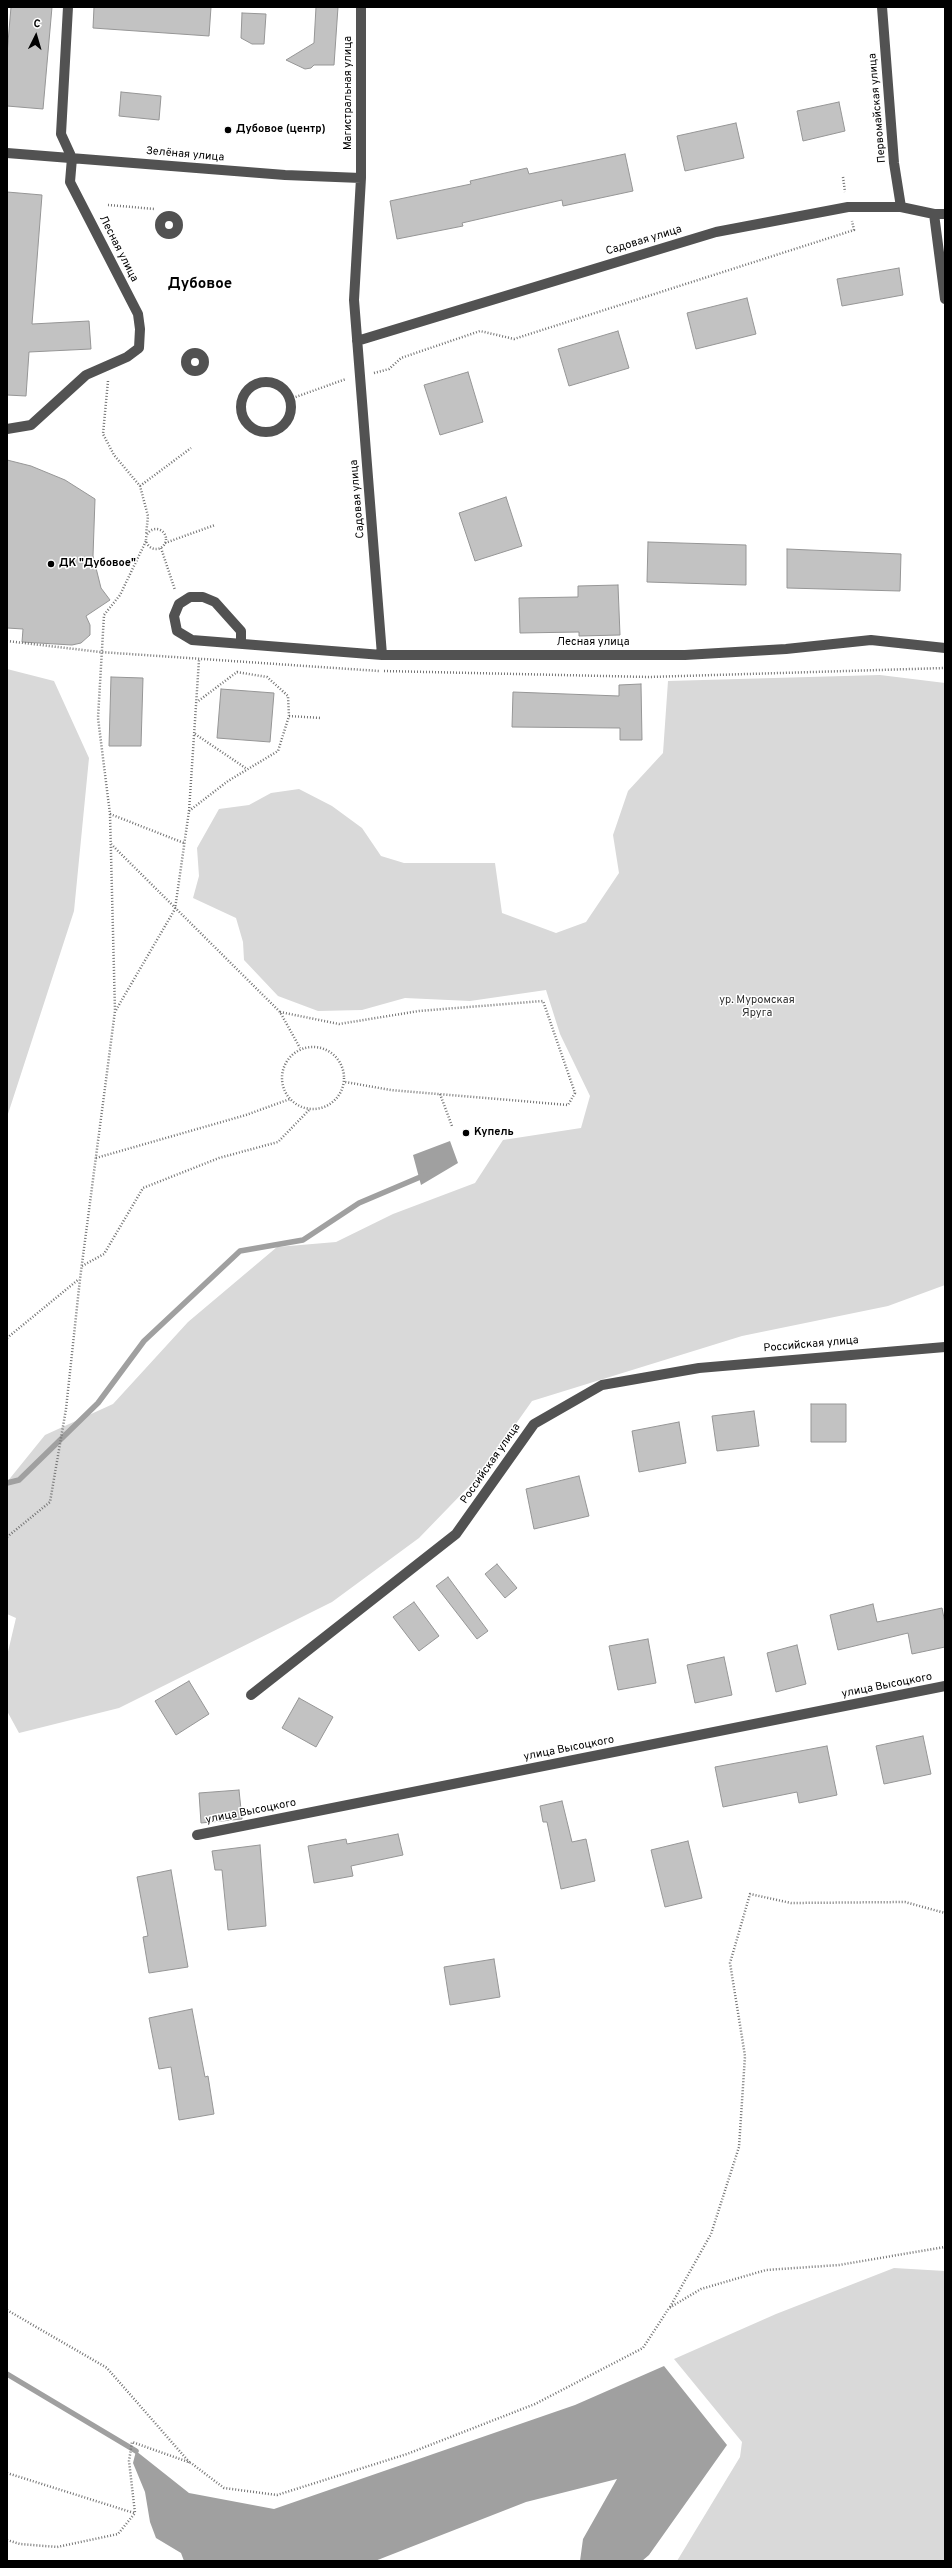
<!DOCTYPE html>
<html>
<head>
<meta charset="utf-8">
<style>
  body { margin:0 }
  #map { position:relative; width:952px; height:2568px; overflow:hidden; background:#fff; font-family:Overpass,sans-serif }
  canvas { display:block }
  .frame { position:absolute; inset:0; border:8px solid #000; pointer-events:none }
  .north { position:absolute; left:16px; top:16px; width:40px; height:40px; -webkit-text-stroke:3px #fff; paint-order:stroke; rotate:5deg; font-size:11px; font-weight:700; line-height:16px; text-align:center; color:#000 }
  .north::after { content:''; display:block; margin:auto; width:14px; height:18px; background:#000; clip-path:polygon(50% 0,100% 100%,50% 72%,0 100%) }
</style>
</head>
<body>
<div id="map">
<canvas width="952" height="2568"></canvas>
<div class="frame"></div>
<div class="north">С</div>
</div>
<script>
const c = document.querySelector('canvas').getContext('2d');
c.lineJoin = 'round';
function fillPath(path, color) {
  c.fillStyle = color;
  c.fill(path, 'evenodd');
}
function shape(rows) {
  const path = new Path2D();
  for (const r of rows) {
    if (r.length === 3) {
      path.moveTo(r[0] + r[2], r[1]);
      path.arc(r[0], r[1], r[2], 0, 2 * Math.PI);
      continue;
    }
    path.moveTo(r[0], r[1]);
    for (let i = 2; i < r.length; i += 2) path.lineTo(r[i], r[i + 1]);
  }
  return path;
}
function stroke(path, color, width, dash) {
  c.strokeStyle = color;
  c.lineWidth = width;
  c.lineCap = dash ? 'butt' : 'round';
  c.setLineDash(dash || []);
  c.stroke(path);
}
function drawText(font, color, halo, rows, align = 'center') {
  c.font = font + ' Overpass,sans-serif';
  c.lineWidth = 3;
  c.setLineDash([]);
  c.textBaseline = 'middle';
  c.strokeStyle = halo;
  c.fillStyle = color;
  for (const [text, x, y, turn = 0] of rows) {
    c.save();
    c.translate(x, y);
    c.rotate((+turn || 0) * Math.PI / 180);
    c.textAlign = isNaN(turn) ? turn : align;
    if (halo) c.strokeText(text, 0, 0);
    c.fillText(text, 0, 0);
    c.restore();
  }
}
const green = shape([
  [7,669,54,681,89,758,74,911,7,1117],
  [880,675,945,683,945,1285,888,1306,742,1336,532,1401,479,1476,419,1538,332,1602,119,1708,19,1733,7,1711,7,1656,16,1618,7,1614,7,1482,45,1435,113,1404,188,1322,277,1247,336,1242,393,1214,475,1183,503,1140,581,1128,590,1096,560,1034,546,990,470,1001,405,998,362,1010,318,1011,278,996,244,960,243,942,236,918,193,898,199,876,197,848,219,809,249,805,271,793,299,789,332,806,362,828,381,856,404,863,495,863,502,913,556,933,586,922,619,873,613,835,628,791,663,753,668,681],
  [894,2268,945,2271,945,2561,677,2561,740,2457,742,2442,674,2359,776,2314]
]);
const water = shape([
  [450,1141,458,1163,421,1185,413,1155],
  [664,2366,727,2445,649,2555,642,2561,580,2561,583,2539,617,2479,526,2502,375,2561,184,2561,181,2553,156,2538,150,2522,145,2492,133,2463,136,2451,189,2493,274,2509,575,2405]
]);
const stream = shape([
  [7,1483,19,1480,98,1403,144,1341,240,1251,303,1240,359,1203,425,1175],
  [7,2374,136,2451]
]);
const building = shape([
  [11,7,52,7,43,109,7,106,7,54,11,7],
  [94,7,211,7,209,36,93,28,94,7],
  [316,7,338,7,334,65,314,65,311,68,305,69,286,60,314,43,316,7],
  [242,13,266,14,264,44,252,44,241,38,242,13],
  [121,92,161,96,159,120,119,116,121,92],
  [839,102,845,131,803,141,797,111,839,102],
  [736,123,744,158,685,171,677,136,736,123],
  [625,154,633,191,563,206,562,200,462,223,463,226,397,239,390,201,471,184,470,181,527,168,529,174,625,154],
  [7,192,42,195,32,324,89,321,91,349,29,352,26,396,7,395,7,192],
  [899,268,903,295,842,306,837,279,899,268],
  [747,298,756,334,696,349,687,313,747,298],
  [618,331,629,368,569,386,558,349,618,331],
  [468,372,483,422,440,435,424,385,468,372],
  [7,460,31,466,65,480,95,499,93,556,101,588,110,600,86,616,90,625,90,635,81,643,72,645,22,642,23,629,7,628,7,460],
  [506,497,522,546,475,561,459,513,506,497],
  [648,542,746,545,746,585,647,582,648,542],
  [787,549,901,554,900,591,787,588,787,549],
  [618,585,620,635,579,636,579,632,520,633,519,598,578,597,578,586,618,585],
  [111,677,143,678,141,746,109,746,111,677],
  [641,684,642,740,620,740,620,728,512,727,513,692,619,696,619,685,641,684],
  [221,689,274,693,270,742,217,738,221,689],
  [811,1404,846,1404,846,1442,811,1442,811,1404],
  [754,1411,759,1446,717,1451,712,1416,754,1411],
  [679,1422,686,1463,639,1472,632,1431,679,1422],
  [579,1476,589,1516,534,1529,526,1489,579,1476],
  [497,1564,517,1588,505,1598,485,1574,497,1564],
  [448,1577,488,1631,477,1639,436,1586,448,1577],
  [414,1602,439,1636,419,1651,393,1617,414,1602],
  [873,1604,877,1622,942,1608,945,1623,945,1647,912,1654,908,1633,838,1650,830,1615,873,1604],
  [648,1639,656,1683,618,1690,609,1646,648,1639],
  [797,1645,806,1684,776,1692,767,1653,797,1645],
  [724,1657,732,1695,695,1703,687,1665,724,1657],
  [189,1681,209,1714,176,1735,155,1701,189,1681],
  [299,1698,333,1717,316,1747,282,1728,299,1698],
  [923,1736,931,1774,884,1784,876,1746,923,1736],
  [827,1746,837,1795,799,1803,797,1792,723,1807,715,1767,827,1746],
  [239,1790,242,1819,201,1823,199,1793,239,1790],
  [562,1801,572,1842,586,1839,595,1881,561,1889,547,1822,543,1822,540,1806,562,1801],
  [398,1834,403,1855,351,1866,353,1876,314,1883,308,1846,346,1839,347,1844,398,1834],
  [688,1841,702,1898,665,1907,651,1850,688,1841],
  [260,1845,266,1926,228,1930,222,1870,215,1870,212,1851,260,1845],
  [171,1870,188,1967,149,1973,143,1937,148,1936,137,1877,171,1870],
  [494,1959,500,1997,450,2005,444,1967,494,1959],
  [192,2009,205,2077,208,2076,214,2114,179,2120,171,2067,159,2069,149,2018,192,2009]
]);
const path = shape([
  [843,177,845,192],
  [108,205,155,209],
  [374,373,389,369,401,358,480,331,514,339,854,230,852,221],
  [108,381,103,434,114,455,140,486,148,516,146,535],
  [290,399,346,379],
  [140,486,191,448],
  [156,539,10],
  [165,543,215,525],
  [161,548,175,590],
  [7,641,100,652,379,671],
  [384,671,649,677,945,668],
  [289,716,321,718],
  [195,734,247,769],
  [189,811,228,781,278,751,289,716,288,696,267,677,237,672,197,702],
  [110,814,184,843],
  [111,844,280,1012,300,1048],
  [116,1010,175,909,189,811,199,660],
  [280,1012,339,1024,419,1011,543,1001,575,1093,568,1105,391,1090,345,1082],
  [313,1078,31],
  [440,1094,452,1126],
  [96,1158,246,1115,290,1099],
  [82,1266,104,1254,143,1188,219,1158,278,1142,309,1110],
  [7,1338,79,1279],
  [7,1537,50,1502,66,1409,80,1279,115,1011,110,814,98,718,104,615,120,595,146,541],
  [670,2307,711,2234,739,2147,745,2056,730,1963,750,1894,791,1903,905,1902,945,1913],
  [7,2310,107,2368,190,2463],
  [7,2473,134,2513],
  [7,2540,20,2544,57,2547,118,2534,135,2513,129,2461,132,2442,191,2463,224,2488,277,2495,407,2454,535,2404,643,2348,669,2308,701,2289,766,2270,839,2265,945,2247]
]);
const minor = shape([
  [361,7,361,178,354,300,382,655],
  [882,7,894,163,901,207],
  [7,153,285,175,361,178],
  [934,214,945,299],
  [169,225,9],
  [357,341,716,232,848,207,901,207,934,214,945,214],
  [195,362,9],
  [266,407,25],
  [7,429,31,425,86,375,127,357,139,348,140,329,138,314,70,182,72,158,61,134,68,7],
  [241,643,241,631,215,602,203,597,190,597,179,604,174,616,177,631,192,640,382,655,685,655,786,649,871,640,945,648],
  [251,1695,456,1534,534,1424,602,1385,699,1368,945,1347],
  [197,1835,945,1686]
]);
const markers = [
  [228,130,4,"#000"],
  [51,564,4,"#000"],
  [466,1133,4,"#000"]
];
const streetNames = [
  ["Магистральная улица",349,93,-90],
  ["Первомайская улица",878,108,-95],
  ["Зелёная улица",185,155,5],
  ["Садовая улица",644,241,-17],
  ["Лесная улица",118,249,63],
  ["Садовая улица",358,499,-95],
  ["Лесная улица",593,643],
  ["Российская улица",811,1345,-5],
  ["Российская улица",491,1464,-55],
  ["улица Высоцкого",887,1686,-11],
  ["улица Высоцкого",569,1749,-11],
  ["улица Высоцкого",251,1812,-11]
];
const poiNames = [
  ["Дубовое (центр)",236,130],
  ["ДК \"Дубовое\"",59,564],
  ["Купель",474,1133]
];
const parkNames = [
  ["ур. Муромская",757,1001],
  ["Яруга",757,1014]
];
const districtNames = [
  ["Дубовое",200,285]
];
fillPath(green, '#d9d9d9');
fillPath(water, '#a0a0a0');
stroke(stream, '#a0a0a0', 5.5);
fillPath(building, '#c2c2c2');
stroke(building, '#969696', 1);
stroke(path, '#747474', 2.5, [1, 2]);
stroke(minor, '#525252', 10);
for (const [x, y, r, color] of markers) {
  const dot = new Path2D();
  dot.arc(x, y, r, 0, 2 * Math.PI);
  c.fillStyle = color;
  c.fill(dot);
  stroke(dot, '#fff', 1.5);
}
drawText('11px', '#000', '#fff', streetNames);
drawText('bold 11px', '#000', '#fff', poiNames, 'left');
drawText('11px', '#303030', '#fff', parkNames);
drawText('bold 15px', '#000', '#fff', districtNames);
</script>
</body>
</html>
